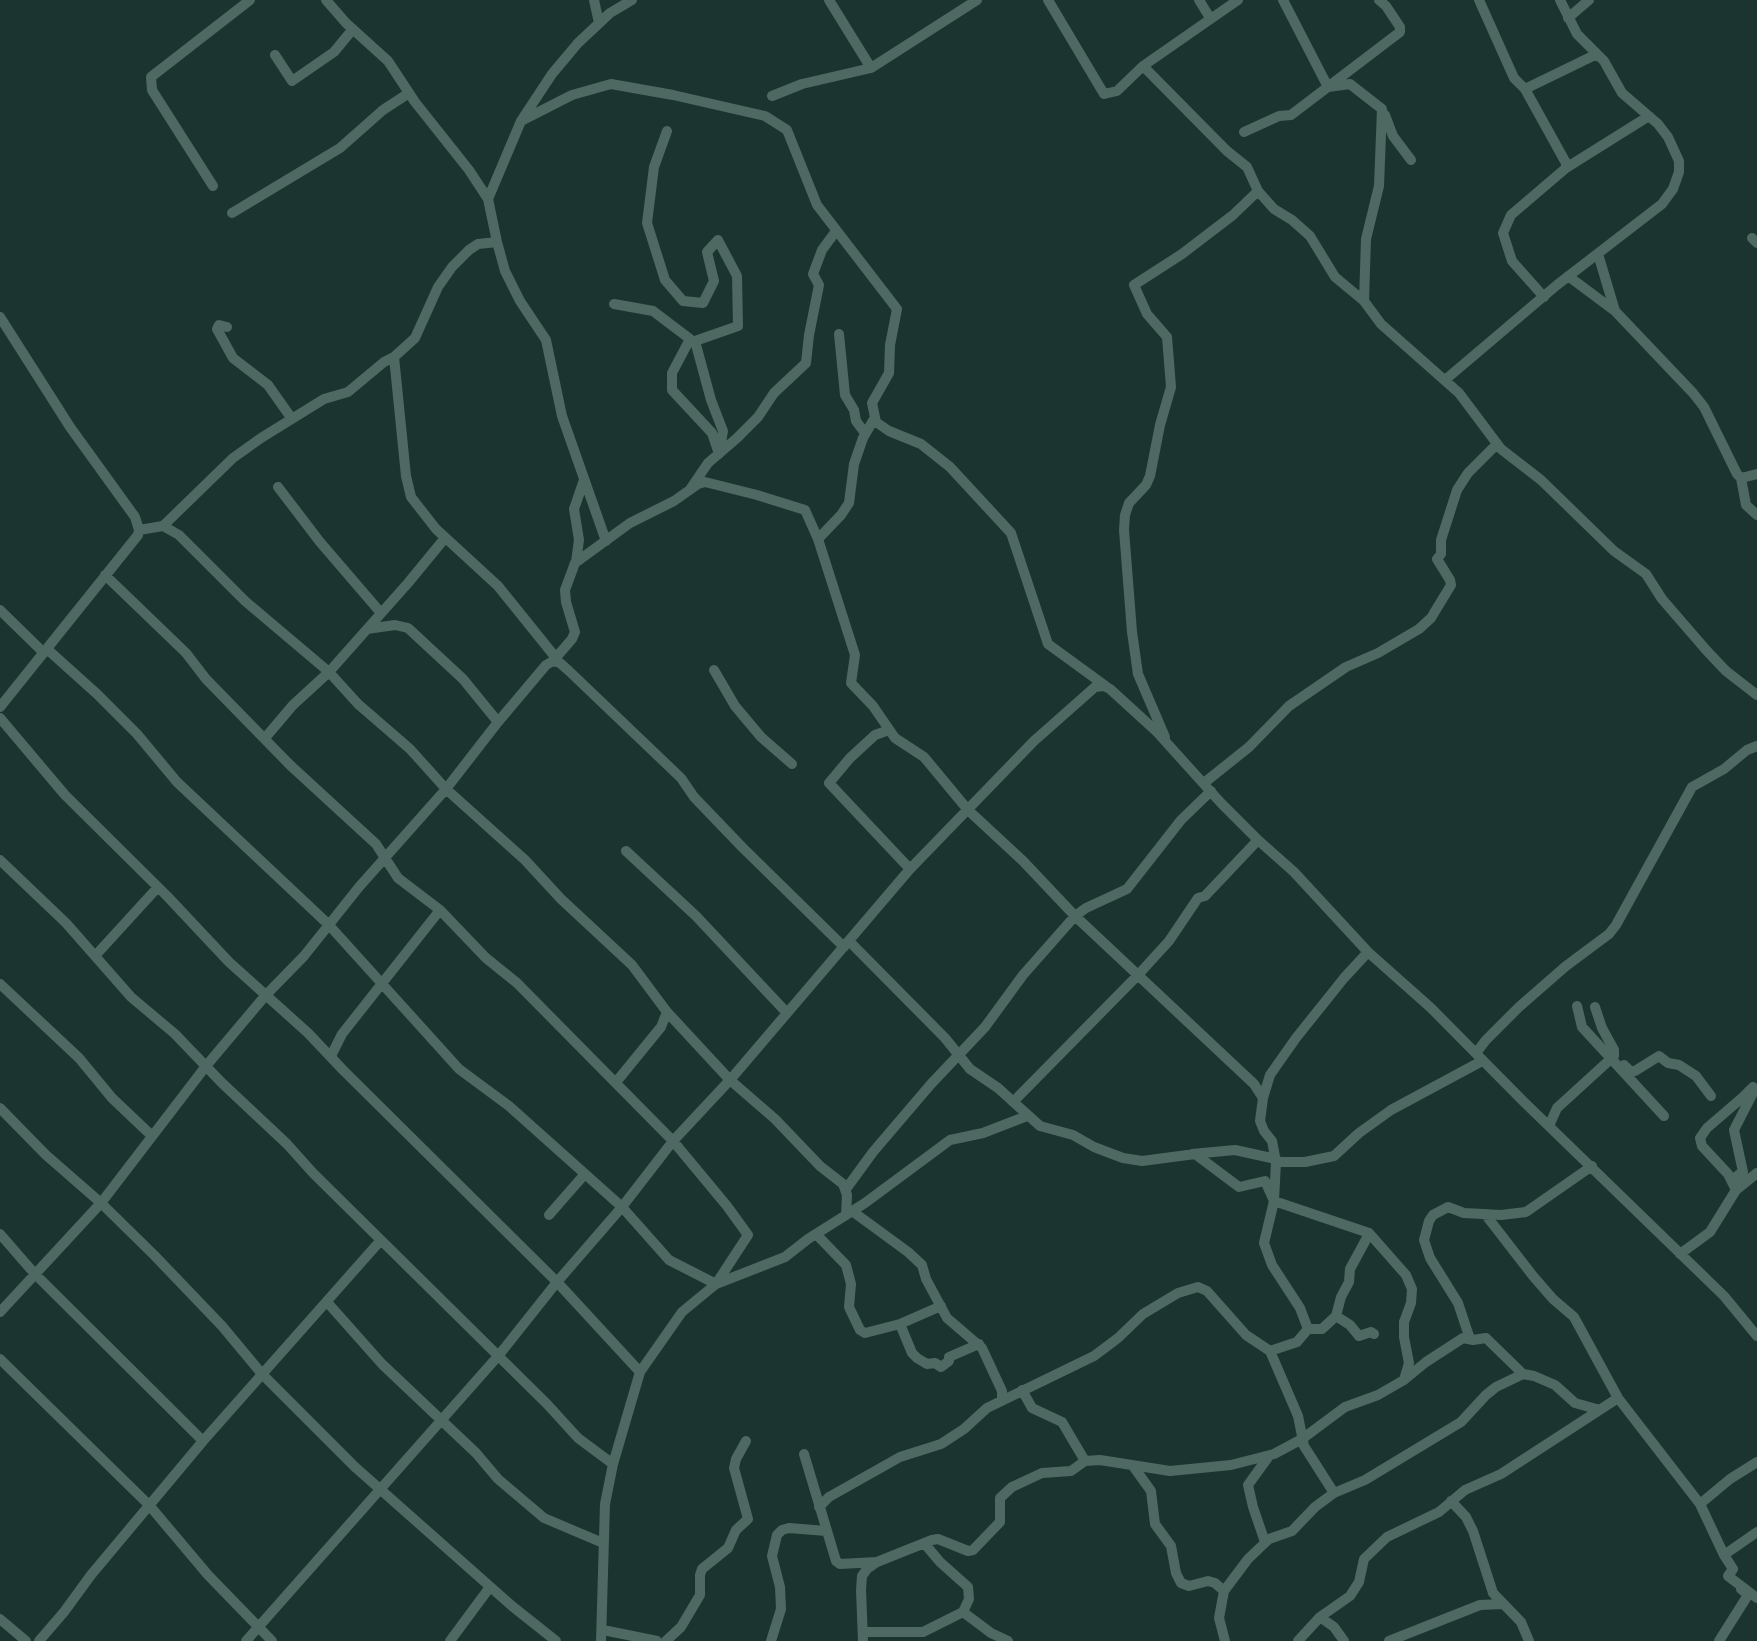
<!DOCTYPE html>
<html>
<head>
<meta charset="utf-8">
<style>
  body { margin:0 }
  canvas { display:block; background:#1b342f }
</style>
</head>
<body>
<canvas width="1757" height="1641"></canvas>
<script>
const c = document.querySelector('canvas').getContext('2d');
c.lineJoin = 'round';
function shape(rows) {
  const path = new Path2D();
  for (const r of rows) {
    path.moveTo(r[0], r[1]);
    for (let i = 2; i < r.length; i += 2) path.lineTo(r[i], r[i + 1]);
  }
  return path;
}
function stroke(path, color, width, dash) {
  c.strokeStyle = color;
  c.lineWidth = width;
  c.lineCap = dash ? 'butt' : 'round';
  c.setLineDash(dash || []);
  c.stroke(path);
}
const minor = shape([
  [326,0,346,23,388,61,415,102,469,170,488,199,497,242,505,271,520,301,546,340,562,416,606,541],
  [594,0,599,23],
  [829,0,871,68,977,0],
  [1048,0,1104,94,1117,91,1143,66,1238,0],
  [1199,0,1210,18],
  [1283,0,1328,87,1350,84,1382,109,1379,186,1366,239,1364,301],
  [1479,0,1514,78,1525,89,1597,54],
  [1568,18,1589,0],
  [275,55,292,81,334,52,353,29],
  [1143,66,1227,151,1247,167,1258,191,1274,209,1292,220,1310,236,1335,277,1364,301,1381,324,1459,393,1501,449,1541,480,1614,551,1646,574,1662,599,1707,651,1726,671,1757,695],
  [1525,89,1566,163,1566,168,1511,215,1503,233,1512,261,1544,297],
  [772,96,802,84,871,68],
  [1385,115,1393,136,1411,160],
  [521,121,572,95,611,84,673,95,765,116,787,130,817,205,897,309,890,345,889,373,872,403,876,422,889,431,921,444,950,467,1011,533,1048,644,1107,687],
  [667,131,654,167,647,223,665,280,683,301,703,303,714,281,707,252,718,240,737,276,738,326,695,341,711,400,723,431,719,454],
  [1244,132,1279,116,1291,115,1400,32,1400,27,1386,6,1379,0],
  [1566,168,1649,116],
  [213,186,152,90,151,77,250,0],
  [488,199,521,121,552,74,578,43,610,13,632,0],
  [232,213,340,148,383,110,409,93],
  [1752,238,1757,243],
  [1598,254,1615,311],
  [1568,276,1615,311,1693,393,1704,407,1737,474,1741,478,1757,474],
  [614,304,653,311,690,339,672,373,672,390,712,433,718,451],
  [0,317,70,427,135,517,139,530,138,535,0,707],
  [227,327,219,325,217,329,233,358,268,385,292,419],
  [839,334,845,395,854,410,856,421,865,433],
  [394,357,406,476,411,497,436,529,498,586,556,658],
  [1445,380,1557,285,1662,204,1673,189,1679,172,1679,161,1668,137,1658,124,1622,93,1604,61,1577,34,1560,0],
  [1741,478,1746,505,1757,515],
  [278,487,320,542,381,613],
  [691,488,708,463,737,438,758,417,774,393,806,363,809,335,819,285,813,274,822,250,836,231],
  [163,526,233,458,261,438,324,399,348,392,384,362,394,357,415,338,438,287,452,267,469,250,478,244,497,242],
  [139,530,163,526,179,535,245,601,329,672,358,704,410,749,446,789,525,860,561,899,632,965,667,1012,730,1080,775,1119,820,1166,843,1184,847,1195,846,1215],
  [818,539,841,515,849,503,854,464,863,438,874,419],
  [576,562,579,540,574,509,584,480],
  [0,610,44,653],
  [367,629,395,625,408,628,463,679,498,722],
  [47,649,97,694,137,734,177,782,328,924,459,1069,509,1106,622,1207,669,1260,716,1284,748,1235,727,1206,673,1141,517,983,486,958,440,910,398,878,376,844,290,765,206,679,186,653,105,575],
  [553,661,572,639,575,632,566,602,565,590,575,563,630,523,674,501,698,484,705,482,757,495,805,510,818,539,855,655,851,683,873,706,895,738,924,757,968,810,1023,861,1075,916,1254,1084,1263,1098],
  [714,670,735,706,761,737,792,764],
  [0,718,65,795,167,896,229,962,308,1033,343,1070,557,1282,640,1372],
  [889,730,875,735,850,758,829,783,910,869],
  [1165,737,1138,674,1132,632,1124,530,1125,515,1129,503,1146,485,1150,476,1160,425,1171,387,1167,337,1147,314,1134,285,1182,254,1233,215,1258,191],
  [265,738,293,705,329,672,408,583,445,538],
  [1204,783,1249,747,1289,706,1346,667,1378,653,1419,629,1431,618,1451,585,1450,580,1437,559,1441,554,1441,540,1457,490,1468,473,1497,444],
  [626,851,696,916,787,1013],
  [0,860,66,923,131,997,175,1034,222,1083,287,1144,313,1173,547,1404,578,1438,613,1464],
  [849,941,945,1038,970,1069,998,1088,1040,1126,1073,1135,1094,1147,1123,1158,1142,1161,1195,1154,1239,1187,1265,1181,1274,1201,1369,1233,1406,1275,1412,1289,1411,1303,1404,1322,1404,1337,1409,1363,1404,1380],
  [95,956,158,887],
  [0,984,79,1058,112,1098,151,1135],
  [1577,1006,1582,1027,1664,1116],
  [1476,1053,1486,1040,1519,1007,1566,966,1609,934,1616,925,1692,787,1724,769,1747,750,1757,746],
  [331,1056,342,1034,440,910],
  [1624,1065,1630,1071,1635,1071,1659,1056,1668,1063,1679,1065,1696,1076,1711,1096],
  [617,1081,661,1027,667,1012],
  [1013,1102,1138,975,1169,941,1198,898,1205,896,1258,840],
  [0,1108,46,1155,101,1203,154,1255,222,1326,262,1374,355,1467,512,1606,556,1641],
  [1549,1126,1557,1108,1614,1056,1614,1050,1602,1028,1595,1007],
  [1192,1154,1235,1150,1276,1159],
  [1276,1162,1305,1162,1334,1156,1359,1133,1391,1110,1482,1061],
  [1745,1182,1737,1176,1743,1172,1734,1130,1754,1091],
  [846,1189,873,1152,931,1084,985,1027,1023,975,1075,916,1086,908,1127,889,1181,820,1211,791],
  [1736,1190,1728,1174,1702,1146,1700,1138,1707,1128,1743,1097,1753,1087],
  [852,1211,908,1252,922,1265,926,1279,947,1318,982,1348,1002,1391,1002,1400],
  [1485,1214,1533,1276,1553,1299,1574,1317,1618,1398,1700,1504,1724,1555,1733,1569,1728,1576,1757,1598],
  [549,1215,584,1175],
  [0,1234,34,1273,203,1441],
  [816,1234,846,1265,851,1284,849,1307,860,1330,865,1333,900,1324,941,1306],
  [1680,1254,1710,1232,1736,1190,1757,1173],
  [327,1302,382,1364,476,1453,498,1479,544,1518,603,1543],
  [0,1312,101,1203,206,1066,265,996,304,956,359,887,446,789,498,722,546,665,553,661,560,663,569,671,681,778,694,797,742,847,844,947],
  [1336,1316,1350,1325,1359,1336,1371,1332,1374,1334],
  [900,1324,912,1353,917,1358,927,1364,935,1363,941,1367,949,1361,949,1357,979,1344],
  [1308,1329,1322,1329,1336,1316,1341,1297,1349,1282,1350,1269,1369,1234],
  [1470,1339,1458,1303,1430,1258,1424,1240,1429,1221,1433,1215,1448,1207,1464,1213,1501,1215,1526,1212,1592,1166],
  [1270,1351,1297,1342,1308,1329,1300,1308,1272,1265,1264,1243,1274,1201,1276,1162,1272,1141,1264,1131,1260,1121,1263,1098,1270,1075,1296,1038,1344,978,1368,952],
  [0,1359,149,1505,208,1575,272,1641],
  [1022,1390,1032,1408,1062,1422,1085,1461],
  [804,1454,836,1561,840,1564,877,1562],
  [1133,1466,1151,1491,1155,1524,1171,1546,1176,1573,1181,1583,1189,1586,1208,1581,1215,1583,1224,1591],
  [1451,1501,1466,1517,1473,1531,1493,1593,1521,1622,1529,1641],
  [1700,1504,1730,1479,1757,1462],
  [819,1507,829,1497,900,1457,941,1444,964,1429,987,1408,1094,1356,1118,1338,1143,1314,1178,1293,1198,1287,1207,1291,1246,1335,1270,1351,1298,1416,1304,1446,1334,1493],
  [1265,1542,1253,1507,1248,1485,1269,1456],
  [1724,1555,1757,1532],
  [963,1612,991,1633,1008,1641],
  [1320,1617,1334,1627,1344,1641],
  [0,1619,26,1641],
  [603,1630,657,1641],
  [864,1632,923,1632,963,1612,969,1599,968,1587,940,1562,924,1543],
  [39,1641,64,1612,91,1575,203,1441,381,1240],
  [246,1641,499,1355,557,1282,622,1207,673,1141,730,1080,910,869,1034,741,1095,687,1104,686,1110,689,1156,731,1221,803,1258,840,1294,872,1368,952,1431,1008,1524,1102,1724,1296,1757,1336],
  [450,1641,490,1587],
  [601,1641,605,1504,613,1464,640,1372,682,1312,716,1284,785,1257,808,1239,865,1203,950,1140,983,1133,1027,1116],
  [666,1641,681,1627,700,1595,700,1575,702,1569,728,1548,736,1530,748,1519,734,1468,736,1459,746,1441],
  [771,1641,781,1609,780,1587,772,1556,777,1535,782,1530,789,1528,826,1531],
  [863,1641,861,1590,862,1576,867,1569,877,1562,932,1540,938,1539,968,1551,973,1550,1000,1522,1000,1498,1012,1487,1042,1473,1071,1471,1085,1461,1100,1460,1170,1471,1231,1465,1274,1454,1302,1439,1345,1407,1378,1395,1404,1380,1426,1362,1463,1338,1473,1340,1486,1338,1523,1374,1534,1376,1555,1385,1575,1403,1600,1410],
  [1225,1641,1219,1618,1224,1591,1248,1559,1269,1539,1292,1531,1315,1507,1334,1493,1365,1480,1461,1422,1486,1395,1496,1387,1523,1374],
  [1298,1641,1320,1617,1350,1596,1359,1582,1364,1559,1387,1537,1439,1512,1465,1490,1501,1474,1618,1398],
  [1389,1641,1480,1605,1502,1604],
  [1719,1641,1748,1595,1741,1589]
]);
stroke(minor, '#4e6862', 10);
</script>
</body>
</html>
